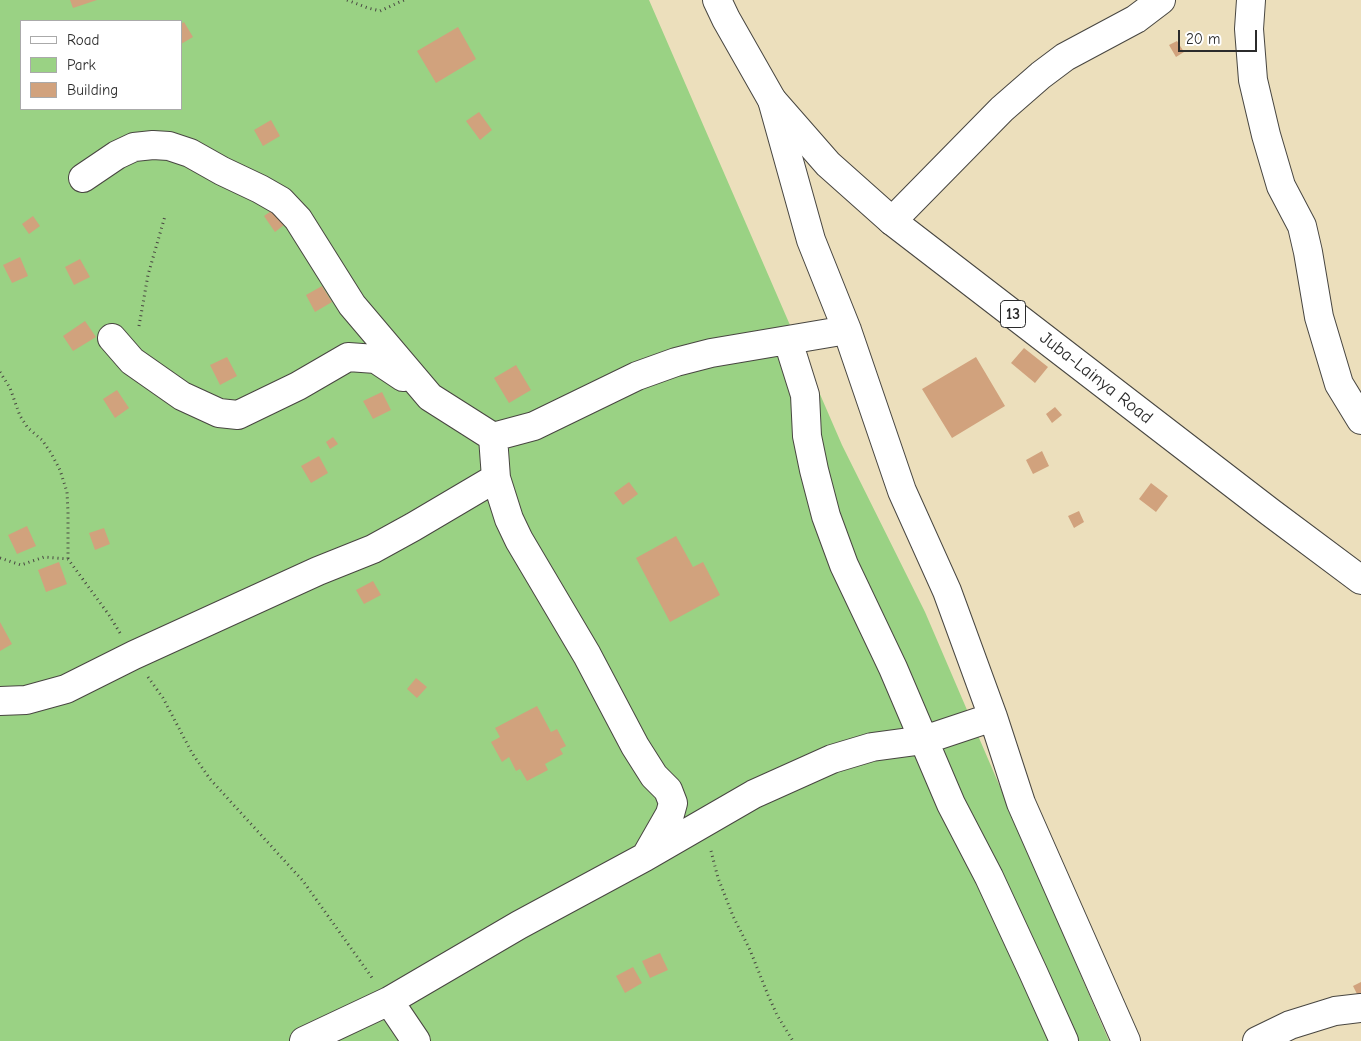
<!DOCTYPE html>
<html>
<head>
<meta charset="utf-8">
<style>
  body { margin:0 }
  #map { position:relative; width:1361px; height:1041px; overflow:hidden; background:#ecdfbc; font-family:"Comic Neue",sans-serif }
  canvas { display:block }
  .legend { position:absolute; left:20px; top:20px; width:162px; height:90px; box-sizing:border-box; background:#fff; border:1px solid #aaa; margin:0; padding:6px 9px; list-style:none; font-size:15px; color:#2b2b2b }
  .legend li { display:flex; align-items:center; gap:10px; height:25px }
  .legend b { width:25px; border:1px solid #aaa }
  .scale { position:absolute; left:1178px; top:30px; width:79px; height:22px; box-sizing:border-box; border:2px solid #2b2b2b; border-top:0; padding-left:6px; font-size:15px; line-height:18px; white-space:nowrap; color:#2b2b2b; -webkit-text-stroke:4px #fff; paint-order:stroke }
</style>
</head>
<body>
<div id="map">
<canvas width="1361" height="1041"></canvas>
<ul class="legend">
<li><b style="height:6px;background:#fff"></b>Road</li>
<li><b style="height:14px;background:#9ad284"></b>Park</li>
<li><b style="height:14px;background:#d1a27d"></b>Building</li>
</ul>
<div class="scale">20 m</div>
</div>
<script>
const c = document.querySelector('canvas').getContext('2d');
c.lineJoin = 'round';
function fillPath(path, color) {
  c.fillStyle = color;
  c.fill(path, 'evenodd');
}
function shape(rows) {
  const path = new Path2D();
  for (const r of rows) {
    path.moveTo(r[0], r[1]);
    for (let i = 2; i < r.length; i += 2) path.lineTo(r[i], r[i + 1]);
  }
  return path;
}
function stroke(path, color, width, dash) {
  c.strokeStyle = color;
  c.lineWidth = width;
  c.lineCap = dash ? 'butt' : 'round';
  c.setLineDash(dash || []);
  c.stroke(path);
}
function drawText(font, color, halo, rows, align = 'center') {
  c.font = font + ' "Comic Neue",sans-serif';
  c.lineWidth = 4;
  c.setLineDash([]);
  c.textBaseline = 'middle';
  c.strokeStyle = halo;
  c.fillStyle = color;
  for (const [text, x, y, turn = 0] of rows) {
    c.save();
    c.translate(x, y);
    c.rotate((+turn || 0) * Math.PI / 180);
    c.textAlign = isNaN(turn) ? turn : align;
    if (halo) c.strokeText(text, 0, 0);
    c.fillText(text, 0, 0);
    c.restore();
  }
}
const green = shape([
  [0,0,649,0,842,445,925,612,1109,1041,0,1041],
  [21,21,181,21,181,109,21,109]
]);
const building = shape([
  [70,0,97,0,73,8],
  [184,22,193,37,181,44,181,24],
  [458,27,476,59,436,83,417,51],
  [1177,41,1184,52,1176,57,1169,45],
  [479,112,492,130,480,140,466,121],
  [271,120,280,136,263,146,254,130],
  [278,206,289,221,275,232,264,216],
  [33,216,40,226,29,234,22,224],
  [20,257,28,276,12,283,3,265],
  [80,259,90,277,74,285,65,267],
  [322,286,332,302,315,312,306,295],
  [85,321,96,337,73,351,63,336],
  [1024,348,1048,367,1035,383,1011,363],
  [227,357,237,376,220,385,210,365],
  [976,357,1005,406,952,438,922,389],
  [516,365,531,390,509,403,494,378],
  [117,390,129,408,115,418,103,399],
  [382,392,391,410,373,419,363,401],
  [1055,407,1062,415,1052,423,1046,414],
  [333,437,338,444,330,449,326,442],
  [1042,451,1049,466,1033,474,1026,460],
  [319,456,328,473,311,483,301,466],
  [629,482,638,494,623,505,614,493],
  [1151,483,1168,496,1156,512,1139,499],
  [1079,511,1084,522,1074,528,1068,516],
  [27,526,36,546,17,554,8,535],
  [104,528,110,544,95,550,89,533],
  [676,536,693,567,703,562,720,595,670,622,636,558],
  [59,562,67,584,46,592,38,570],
  [373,581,381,595,364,604,356,590],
  [0,622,12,644,0,651],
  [416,678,427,687,417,698,407,689],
  [537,706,551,732,557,729,566,746,560,749,563,754,545,764,548,770,527,781,520,769,516,771,509,757,502,762,491,742,500,737,495,728],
  [660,953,668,970,650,978,642,961],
  [633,967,642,983,625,993,616,976],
  [1361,982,1361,1002,1353,986]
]);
const path = shape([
  [347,0,368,8,380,11,404,0],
  [139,326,148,275,165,216],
  [0,372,10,388,20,416,28,428,42,440,51,453,60,470,67,492,68,512,68,559],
  [0,558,21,565,44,557,68,559,109,615,120,633],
  [148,677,163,698,192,753,210,779,303,881,373,979],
  [711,851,718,878,733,916,750,950,768,995,777,1015,793,1041]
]);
const minor = shape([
  [1251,0,1249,29,1253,80,1266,135,1281,186,1302,226,1308,252,1319,317,1339,384,1361,420],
  [772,100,811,240,847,330,902,491,947,591,993,717,1021,803,1126,1041],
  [83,178,117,155,134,147,153,145,169,146,190,153,222,171,260,189,281,201,298,219,352,305,430,397,493,437,534,426,637,376,676,362,711,353,847,330],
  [892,221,1002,109,1041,75,1065,57,1136,19,1161,0],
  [112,338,132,361,182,396,219,413,238,415,298,386,348,357,376,359,403,377],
  [788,341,805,395,807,436,814,470,826,516,844,565,893,668,951,804,989,877,1033,972,1064,1041],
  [493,437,496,478,509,519,519,540,587,655,635,746,654,776,668,790,673,803,670,814,646,856],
  [0,701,26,700,66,689,134,655,318,571,373,549,413,527,496,478],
  [389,1001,416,1041],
  [304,1041,389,1001,519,925,645,857,754,794,832,759,872,747,924,740,993,717],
  [1257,1041,1290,1025,1335,1011,1361,1008]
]);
const major = shape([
  [717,0,726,19,772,100,828,164,892,221,1270,512,1361,580]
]);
const shields = [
  [1013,314,25]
];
const shieldNames = [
  ["13",1013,314]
];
const streetNames = [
  ["Juba-Lainya Road",1096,378,38]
];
fillPath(green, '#9ad284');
fillPath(building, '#d1a27d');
stroke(minor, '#484641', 30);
stroke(major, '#484641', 30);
stroke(path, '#484641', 3, [1, 4]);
stroke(minor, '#fff', 28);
stroke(major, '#fff', 28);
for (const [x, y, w] of shields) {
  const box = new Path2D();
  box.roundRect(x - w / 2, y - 13.5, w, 27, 4);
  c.fillStyle = '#fff';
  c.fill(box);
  stroke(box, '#2b2b2b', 1);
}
drawText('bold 16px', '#2b2b2b', null, shieldNames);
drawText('18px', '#2b2b2b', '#fff', streetNames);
</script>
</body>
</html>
